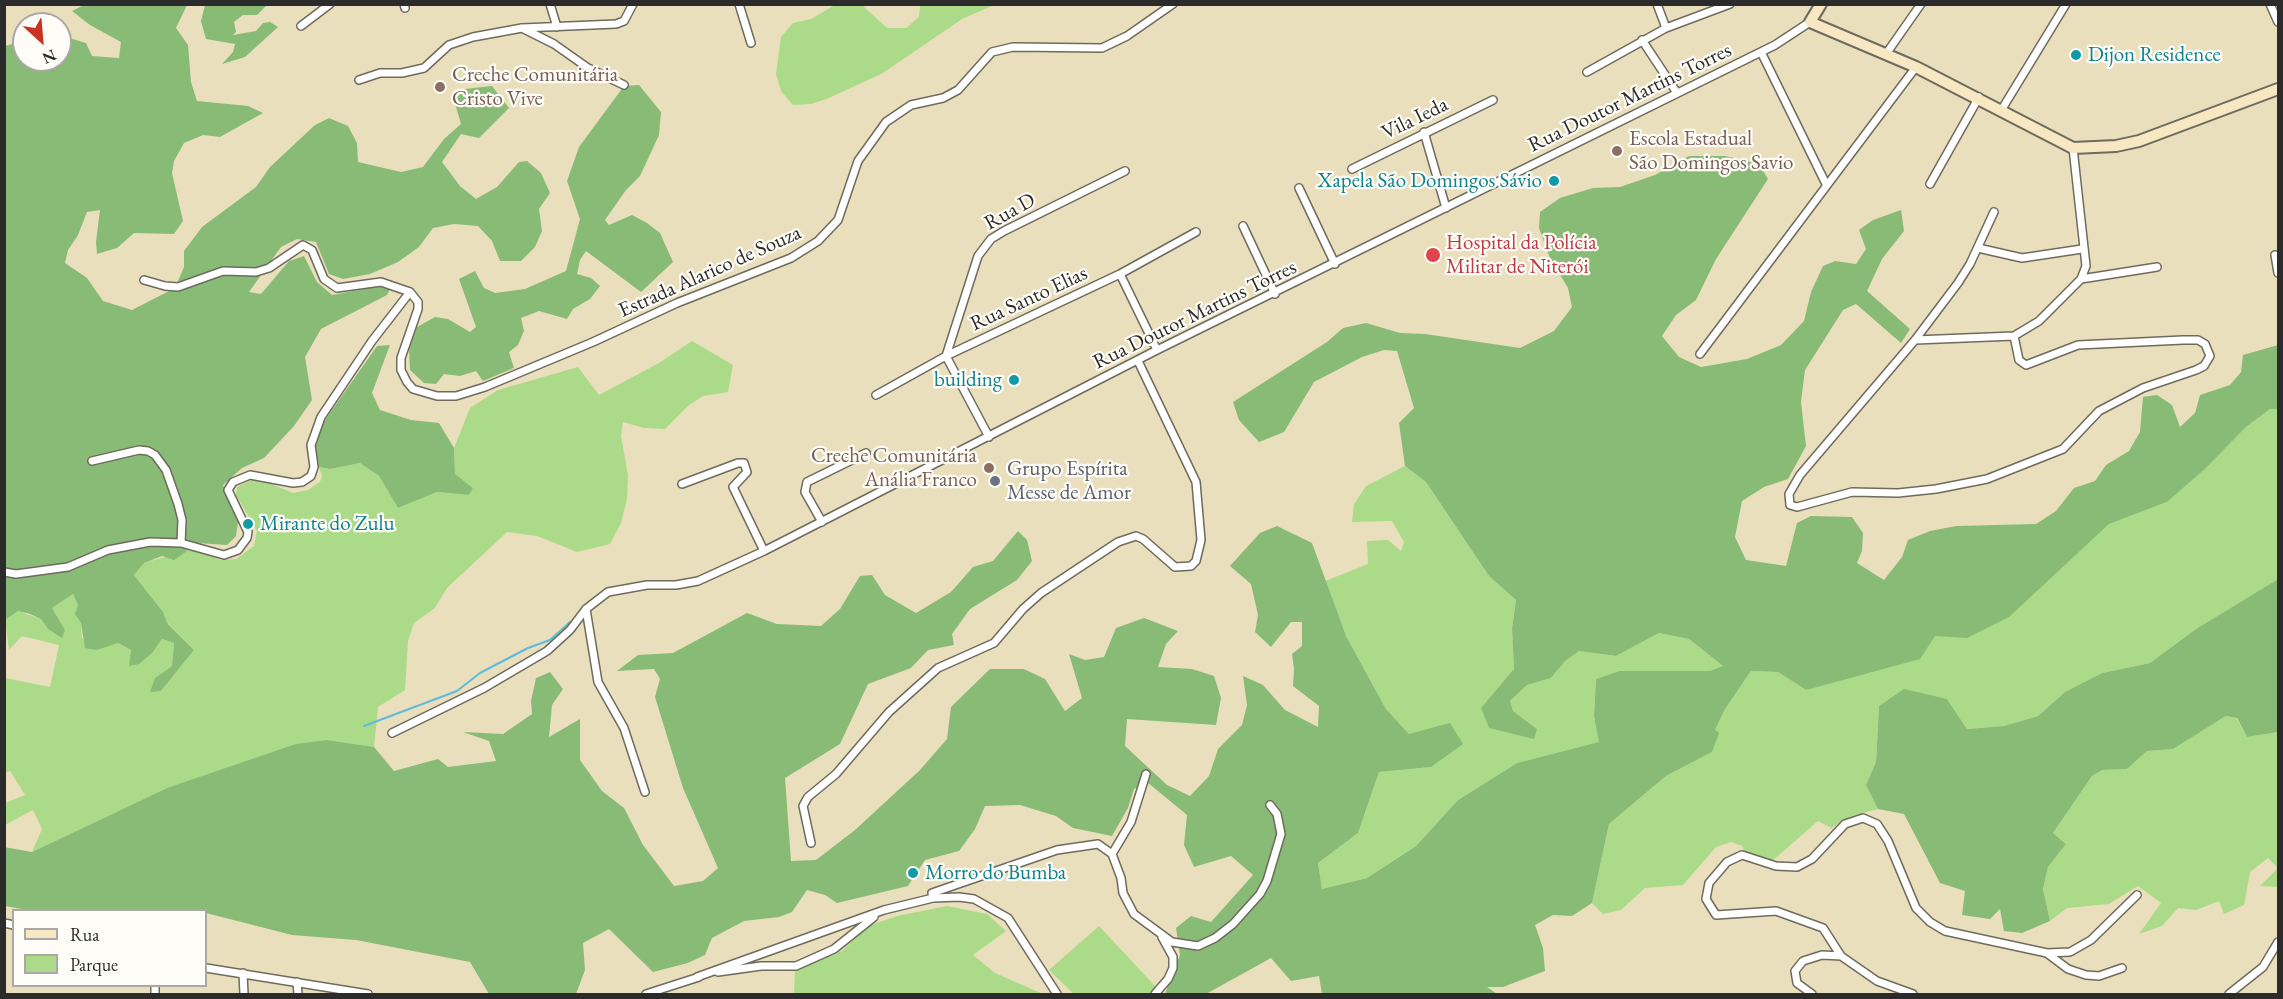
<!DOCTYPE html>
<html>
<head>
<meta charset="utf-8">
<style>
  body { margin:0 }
  #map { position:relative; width:2283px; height:999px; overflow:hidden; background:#eadfbc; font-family:"EB Garamond",serif }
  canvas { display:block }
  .frame { position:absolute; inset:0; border:6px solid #2b2b2b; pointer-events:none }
  .legend { position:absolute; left:12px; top:909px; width:195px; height:78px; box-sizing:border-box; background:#fdfcf7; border:2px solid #a9a8a5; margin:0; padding:8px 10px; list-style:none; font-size:18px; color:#2b2b2b }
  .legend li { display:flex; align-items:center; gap:12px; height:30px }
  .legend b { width:30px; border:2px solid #a9a8a5 }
  .north { position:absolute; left:12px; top:12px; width:60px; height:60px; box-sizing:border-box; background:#fdfcf7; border:2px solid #a9a8a5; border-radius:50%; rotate:154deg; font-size:16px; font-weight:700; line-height:24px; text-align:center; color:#2b2b2b }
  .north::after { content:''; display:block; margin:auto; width:21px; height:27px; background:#c8321e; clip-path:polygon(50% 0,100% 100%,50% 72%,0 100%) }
</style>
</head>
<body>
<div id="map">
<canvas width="2283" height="999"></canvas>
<div class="frame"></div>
<ul class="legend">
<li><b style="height:8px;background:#f7e8c3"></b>Rua</li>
<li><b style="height:16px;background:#abdb89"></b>Parque</li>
</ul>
<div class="north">N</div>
</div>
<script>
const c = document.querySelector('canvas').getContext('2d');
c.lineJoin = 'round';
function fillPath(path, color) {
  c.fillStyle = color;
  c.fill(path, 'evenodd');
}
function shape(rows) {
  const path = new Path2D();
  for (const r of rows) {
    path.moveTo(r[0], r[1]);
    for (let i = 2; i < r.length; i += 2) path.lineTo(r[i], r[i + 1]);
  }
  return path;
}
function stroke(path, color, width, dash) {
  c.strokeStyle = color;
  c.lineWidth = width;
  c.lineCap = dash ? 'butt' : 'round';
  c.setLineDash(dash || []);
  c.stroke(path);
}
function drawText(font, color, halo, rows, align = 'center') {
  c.font = font + ' "EB Garamond",serif';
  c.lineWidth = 4.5;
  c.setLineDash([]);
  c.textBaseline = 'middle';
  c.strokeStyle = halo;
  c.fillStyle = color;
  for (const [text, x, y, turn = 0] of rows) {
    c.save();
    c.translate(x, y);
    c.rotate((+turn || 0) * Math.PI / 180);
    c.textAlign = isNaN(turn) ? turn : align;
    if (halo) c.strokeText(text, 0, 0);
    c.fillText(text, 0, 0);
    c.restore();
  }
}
const green = shape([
  [835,5,862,5,887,28,906,28,919,17,920,5,994,5,962,19,883,73,829,98,811,104,793,105,781,91,776,74,781,37,793,23,811,19],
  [692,341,733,365,728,392,703,396,688,406,665,429,644,428,623,422,621,436,628,475,627,499,621,523,610,544,577,552,537,536,507,532,447,588,435,608,414,623,408,641,405,690,378,707,374,747,327,740,167,788,32,852,42,829,33,810,5,825,5,803,25,795,10,771,5,773,5,678,50,687,59,645,22,636,9,650,5,620,18,611,41,619,48,629,65,630,52,608,73,594,78,605,76,614,81,623,82,638,97,650,117,643,131,650,130,666,153,652,162,639,174,643,172,666,155,678,161,691,194,650,168,623,163,612,134,575,143,563,187,551,181,544,221,560,236,559,254,546,257,531,236,495,237,487,251,480,262,480,293,493,308,490,320,482,322,476,319,467,330,469,360,463,379,476,398,508,437,492,469,495,473,488,455,474,454,448,470,408,498,390,578,367,599,395,659,363],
  [2270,409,2278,409,2278,579,2196,629,2150,663,2102,673,2065,692,2038,716,2004,726,1967,729,1947,699,1879,706,1876,762,1866,785,1878,809,1852,816,1831,828,1818,821,1771,862,1747,856,1742,846,1731,842,1716,847,1683,885,1645,888,1621,910,1603,914,1592,903,1609,824,1666,776,1712,752,1715,730,1725,709,1751,671,1778,672,1806,690,1935,635,2064,565,2109,524,2167,502,2205,469,2246,427],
  [1405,466,1426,482,1489,576,1516,600,1512,629,1514,670,1481,708,1537,729,1513,711,1510,701,1527,685,1551,678,1565,660,1579,651,1616,656,1659,633,1689,639,1724,667,1710,671,1619,671,1596,679,1594,716,1600,742,1517,763,1458,800,1416,846,1367,878,1322,889,1318,863,1358,833,1379,772,1431,767,1409,734,1386,709,1346,636,1325,581,1368,564,1367,541,1388,540,1401,551,1404,542,1392,521,1352,522,1354,504,1366,486],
  [2226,716,2236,718,2247,737,2278,732,2278,887,2260,886,2278,868,2268,858,2250,872,2244,905,2224,914,2219,901,2196,910,2178,908,2162,926,2139,934,2161,903,2138,886,2109,904,2067,908,2050,921,2043,889,2048,867,2066,844,2053,833,2092,776,2102,770,2127,769,2147,751,2173,749],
  [947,906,987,914,1006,931,973,955,995,973,1043,994,794,994,795,970,842,951,868,926,897,916],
  [1099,926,1156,987,1149,994,1074,994,1049,970]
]);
const forest = shape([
  [84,5,187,5,176,28,188,45,191,82,197,101,248,106,263,113,220,137,203,135,184,143,174,161,172,173,183,221,174,234,134,233,117,248,97,254,96,242,100,210,87,212,78,235,68,250,65,263,87,278,103,301,132,310,175,288,184,267,184,251,202,227,256,187,270,167,315,125,329,118,348,126,357,143,358,162,401,172,423,167,444,139,461,124,454,100,465,89,492,86,509,108,479,138,461,134,442,162,460,186,476,199,497,187,519,162,527,161,541,173,550,193,539,209,542,231,535,247,521,261,500,261,492,241,478,226,454,224,433,228,419,247,398,262,370,274,343,279,329,274,316,242,297,239,281,247,249,292,261,294,289,261,304,256,317,282,332,295,380,286,390,289,387,295,321,329,305,357,312,400,294,426,264,458,242,468,223,485,238,522,236,536,227,545,182,542,108,548,68,566,16,573,5,570,5,46,24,41,24,60,60,60,60,36,63,36,86,43,92,56,119,58,121,42,90,25,72,11],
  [205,5,267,5,257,15,243,15,234,22,236,32,233,35,256,31,263,23,270,22,278,27,245,57,222,64,233,52,235,44,206,39,201,21],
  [639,85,661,112,659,135,640,176,626,190,605,220,609,225,632,215,647,223,660,233,673,262,641,292,586,251,580,260,577,274,591,278,600,286,590,299,573,309,567,319,539,311,521,318,524,331,518,345,509,352,514,368,483,381,476,371,460,376,444,374,436,384,424,383,410,370,409,349,417,327,435,317,448,319,470,332,476,327,459,279,475,271,484,288,495,293,525,289,566,271,580,219,567,181,579,147,624,86],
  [1689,156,1725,156,1759,164,1768,179,1716,259,1696,300,1676,315,1662,336,1679,357,1701,367,1747,359,1781,345,1804,321,1811,292,1823,266,1835,261,1856,264,1866,249,1859,230,1873,220,1901,210,1904,231,1882,259,1867,291,1910,329,1901,343,1856,304,1843,310,1805,370,1801,402,1806,446,1788,479,1764,487,1742,501,1735,537,1746,560,1786,566,1797,523,1811,516,1852,517,1863,533,1862,551,1857,563,1884,580,1902,557,1908,540,1930,531,1956,526,2036,524,2056,511,2074,488,2095,481,2106,465,2129,451,2140,432,2143,397,2157,395,2172,405,2180,427,2195,413,2200,395,2230,385,2241,372,2243,355,2278,345,2278,409,2270,409,2246,427,2205,469,2167,502,2109,524,2009,617,1967,638,1935,636,1920,659,1806,690,1778,672,1751,671,1725,709,1715,730,1719,733,1712,752,1666,776,1609,824,1592,903,1572,916,1553,915,1535,925,1543,948,1545,971,1503,987,1487,987,1497,994,1322,994,1319,976,1291,981,1271,958,1206,994,1165,994,1180,955,1176,928,1191,916,1211,922,1253,875,1231,856,1194,867,1184,845,1187,815,1147,782,1134,789,1128,808,1112,836,1073,828,1056,816,1020,805,985,806,975,829,959,851,925,860,908,886,837,903,825,895,807,890,792,912,779,917,744,921,712,938,705,955,688,963,653,972,609,929,583,943,585,970,576,994,489,994,470,962,356,940,292,935,206,913,206,910,28,910,5,906,4,847,32,852,167,788,296,744,327,740,374,747,394,771,438,759,448,767,496,761,489,741,463,732,503,734,532,714,531,701,536,678,550,672,563,689,552,705,549,737,580,719,580,760,602,791,624,808,643,845,674,886,703,881,718,868,683,788,655,697,660,679,654,669,617,671,638,655,673,653,747,613,777,624,821,626,840,609,860,576,872,575,885,595,916,613,951,592,973,567,993,561,1018,531,1027,540,1032,561,1017,580,970,609,952,634,954,645,928,650,911,668,868,684,840,744,785,778,791,861,816,860,855,830,920,770,947,739,951,707,990,669,1024,669,1045,679,1065,711,1082,698,1069,654,1085,660,1104,657,1116,628,1144,618,1178,631,1166,644,1158,667,1192,669,1214,676,1221,698,1216,725,1127,719,1125,746,1167,785,1190,796,1209,776,1218,749,1242,725,1247,705,1243,676,1263,685,1285,710,1318,727,1319,706,1293,686,1294,669,1292,654,1302,646,1302,622,1291,622,1271,647,1255,632,1258,615,1251,584,1230,566,1260,533,1277,526,1312,543,1346,636,1386,709,1409,734,1450,723,1463,744,1431,767,1379,772,1358,833,1318,863,1322,889,1367,878,1416,846,1458,800,1517,763,1599,742,1594,716,1596,679,1619,671,1710,671,1723,666,1689,639,1659,633,1616,656,1579,651,1565,661,1551,678,1527,685,1510,701,1513,711,1537,729,1534,739,1489,728,1481,708,1514,669,1512,629,1516,600,1489,576,1426,482,1405,466,1399,423,1414,408,1397,351,1384,350,1362,357,1314,382,1284,432,1259,442,1239,420,1233,402,1327,342,1343,328,1366,323,1400,333,1425,334,1520,348,1554,331,1572,307,1568,288,1550,258,1539,228,1540,212,1560,198,1593,188,1620,187,1655,175],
  [390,345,372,393,380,410,411,420,439,423,454,448,455,474,473,488,469,495,437,492,398,508,379,476,360,463,330,469,319,467,315,446,320,427,377,346],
  [150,544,181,544,187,551,174,560,162,556,144,563,134,575,163,612,168,624,194,650,161,691,150,692,155,678,172,666,174,643,162,639,153,652,139,664,129,666,131,650,118,643,97,650,85,648,81,623,75,614,78,605,73,594,52,608,65,630,62,638,48,629,41,619,30,614,18,611,5,620,5,573,68,570,109,551],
  [2278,579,2278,732,2247,737,2237,718,2226,716,2173,749,2147,751,2127,769,2102,770,2092,776,2053,833,2066,844,2048,867,2043,889,2050,921,2022,933,2004,931,2000,909,1990,919,1962,915,1965,891,1940,883,1904,814,1878,809,1866,785,1876,762,1879,706,1904,689,1947,699,1967,729,2004,726,2038,716,2065,692,2102,673,2150,663,2196,629]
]);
const stream = shape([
  [364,726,457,691,480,673,528,648,550,640,570,622]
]);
const street = shape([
  [404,4,405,8],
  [550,4,557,27],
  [739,4,751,43],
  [1657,4,1666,28],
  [2270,4,2278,22],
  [301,26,330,4],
  [522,28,554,44,588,68,624,85],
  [1642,40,1677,93],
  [1761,52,1826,184],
  [1886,54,1921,4],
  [1587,72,1666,28,1730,4],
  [359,80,380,73,402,73,424,68,449,45,473,37,522,28,616,24,624,21,633,4],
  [2002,109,2066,4],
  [1424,132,1446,208],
  [1352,169,1493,100],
  [1930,184,1979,97],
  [1299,188,1335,264],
  [1994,212,1970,264,1958,283,1915,340,1800,475,1789,494,1790,505,1797,507,1852,492,1898,493,1936,489,1987,479,2063,449,2099,411,2143,388,2196,370,2204,366,2210,356,2205,344,2198,340,2183,340,2078,345,2026,365,2019,360,2014,336],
  [1243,226,1275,294],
  [1978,248,2022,258,2082,249],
  [2275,255,2278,273],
  [1120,274,1157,350],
  [2081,279,2157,267],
  [144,280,165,286,178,287,223,271,256,272,269,268,303,245,312,250,324,279,337,288,381,282,410,292],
  [1915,340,2014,336,2039,321,2081,279,2086,266,2073,148],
  [1700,354,1916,67],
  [876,395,946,356,1120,274,1196,232],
  [989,437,946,356,978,256,991,239,1004,231,1125,171],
  [92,461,139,450,148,451,155,455,166,470,178,504,182,520,181,543],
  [682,484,738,463,744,463,747,472,733,487,764,551],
  [822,522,805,492,807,482,866,453],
  [4,572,16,574,68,567,108,550,150,542,181,543,224,555,238,550,247,538,248,532,228,490,233,482,250,475,293,483,302,482,311,476,314,467,311,445,321,417,372,341,410,292,418,302,418,309,401,358,401,370,407,382,413,389,437,396,456,396,485,387,593,342,677,303,791,258,818,241,838,220,858,161,886,122,911,105,943,98,958,90,992,52,1013,47,1102,48,1127,36,1173,4],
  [586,609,598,682,624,728,645,792],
  [392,733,484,688,547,651,570,630,586,609,608,592,647,585,676,585,698,581,764,551,1157,350,1775,45,1810,22],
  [811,843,803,806,808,797,836,774,889,712,938,668,994,643,1023,609,1041,593,1118,542,1136,536,1143,539,1175,567,1191,566,1196,561,1201,540,1196,482,1138,361],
  [1112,854,1131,822,1146,774],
  [933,898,932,893,1057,850,1098,844,1112,854,1121,878,1123,893,1134,914,1172,942,1198,946,1215,938,1233,924,1260,894,1267,881,1281,834,1277,814,1270,805],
  [4,923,14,925],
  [2048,954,2068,969,2086,975,2099,976,2122,968],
  [1841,956,1823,928,1776,911,1716,915,1706,899,1709,883,1727,862,1742,855,1776,866,1797,867,1812,859,1845,824,1863,818,1877,824,1888,841,1916,908,1930,922,1945,931,2047,953,2070,952,2091,940,2137,895],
  [206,968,368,994],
  [718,972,761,966,796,966,834,949,874,917],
  [243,973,244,994],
  [697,977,884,910,933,898,959,897,974,899,1008,918,1057,994],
  [297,982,298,994],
  [155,986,155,994],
  [646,994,699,977],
  [1155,994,1168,979,1173,968,1173,957,1162,937],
  [1812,994,1797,983,1795,971,1803,961,1822,955,1841,956,1877,981,1913,994],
  [2229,994,2263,967,2278,942]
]);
const secondary = shape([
  [1821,4,1810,22,1916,67,2073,148,2116,146,2139,141,2278,89]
]);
const markers = [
  [2076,55,6,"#0f9aa8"],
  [440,87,6,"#8d6e63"],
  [1617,151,6,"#8d6e63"],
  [1554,181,6,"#0f9aa8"],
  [1433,255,8,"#e0444e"],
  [1014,380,6,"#0f9aa8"],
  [989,468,6,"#8d6e63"],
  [995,481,6,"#6b7280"],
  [248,524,6,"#0f9aa8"],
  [913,873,6,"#0f9aa8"]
];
const cultureNames = [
  ["Dijon Residence",2088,55],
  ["Xapela São Domingos Sávio",1542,181,"right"],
  ["building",1002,380,"right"],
  ["Mirante do Zulu",260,524],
  ["Morro do Bumba",925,873]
];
const educationNames = [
  ["Creche Comunitária",452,75],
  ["Cristo Vive",452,99],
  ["Escola Estadual",1629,139],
  ["São Domingos Savio",1629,163],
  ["Creche Comunitária",977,456,"right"],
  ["Anália Franco",977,480,"right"]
];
const streetNames = [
  ["Rua Doutor Martins Torres",1630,98,-26],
  ["Vila Ieda",1415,119,-26],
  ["Rua D",1010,212,-29],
  ["Estrada Alarico de Souza",710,272,-24],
  ["Rua Santo Elias",1029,299,-25],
  ["Rua Doutor Martins Torres",1195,315,-26]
];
const healthNames = [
  ["Hospital da Polícia",1446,243],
  ["Militar de Niterói",1446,267]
];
const worshipNames = [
  ["Grupo Espírita",1007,469],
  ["Messe de Amor",1007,493]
];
fillPath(green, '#abdb89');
fillPath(forest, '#88bb75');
stroke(stream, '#5ebbdc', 2);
stroke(street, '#6e6a5e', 10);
stroke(secondary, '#6e6a5e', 14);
stroke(street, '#fff', 7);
stroke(secondary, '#f7e8c3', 10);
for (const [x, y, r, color] of markers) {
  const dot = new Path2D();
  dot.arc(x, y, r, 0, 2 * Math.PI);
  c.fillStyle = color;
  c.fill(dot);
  stroke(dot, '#fdfcf7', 2);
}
drawText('21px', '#0d838f', '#fdfcf7', cultureNames, 'left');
drawText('21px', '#785e54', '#fdfcf7', educationNames, 'left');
drawText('21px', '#2b2b2b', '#fdfcf7', streetNames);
drawText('21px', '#be3a42', '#fdfcf7', healthNames, 'left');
drawText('21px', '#5b616d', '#fdfcf7', worshipNames, 'left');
</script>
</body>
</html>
